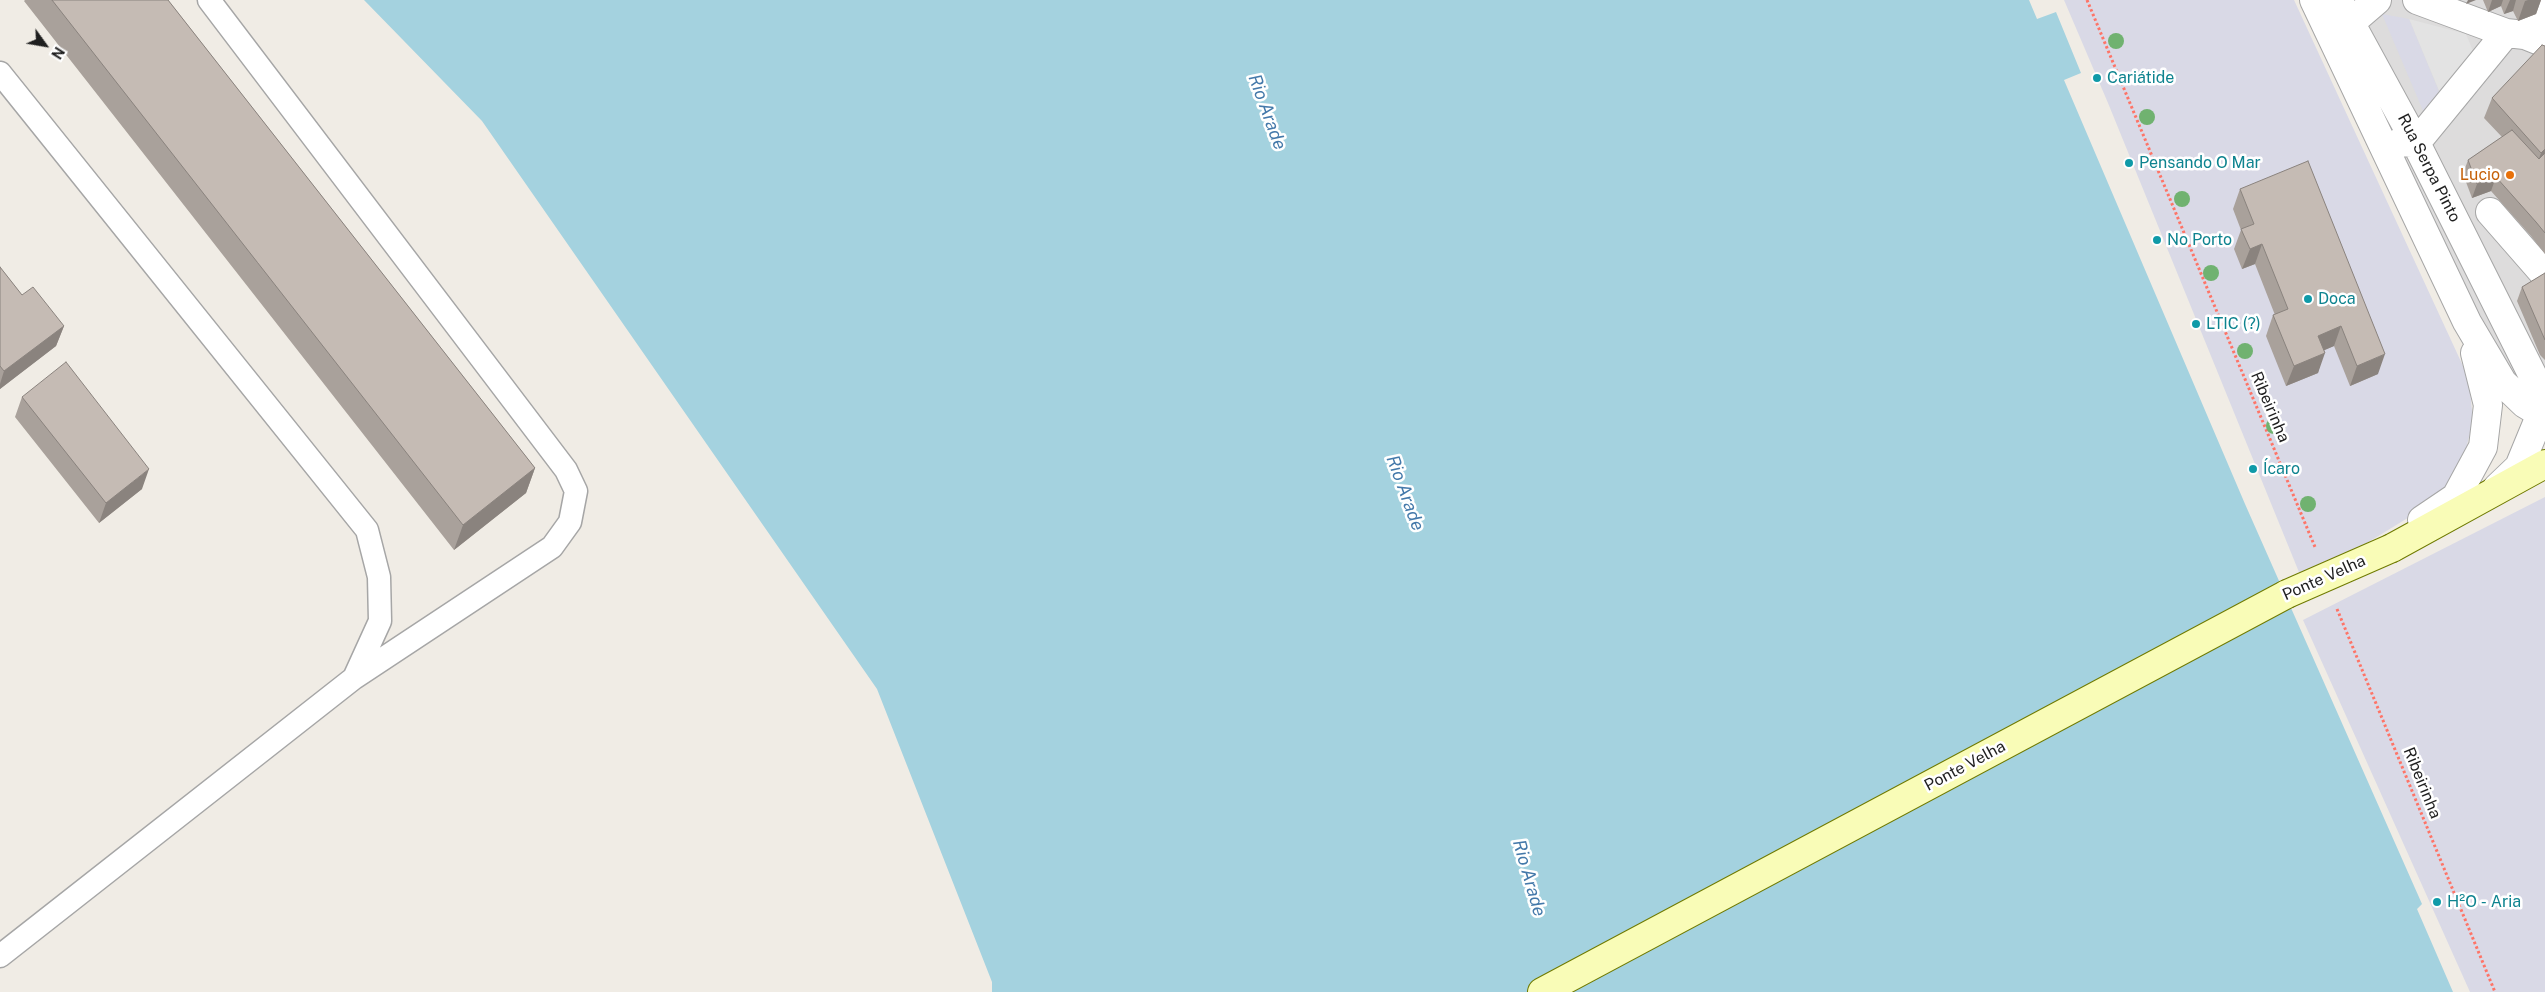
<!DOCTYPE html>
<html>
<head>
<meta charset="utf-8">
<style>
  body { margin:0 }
  #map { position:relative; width:2545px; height:992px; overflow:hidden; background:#f0ece5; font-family:"Public Sans",sans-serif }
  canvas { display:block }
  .north { position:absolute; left:20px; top:20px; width:50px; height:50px; -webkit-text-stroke:4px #fff; paint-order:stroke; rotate:122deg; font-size:14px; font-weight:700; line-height:20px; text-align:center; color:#1f1f1f }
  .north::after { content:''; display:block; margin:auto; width:18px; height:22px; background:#1f1f1f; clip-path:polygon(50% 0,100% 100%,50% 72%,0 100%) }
</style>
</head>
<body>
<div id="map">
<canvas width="2545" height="992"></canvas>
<div class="north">N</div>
</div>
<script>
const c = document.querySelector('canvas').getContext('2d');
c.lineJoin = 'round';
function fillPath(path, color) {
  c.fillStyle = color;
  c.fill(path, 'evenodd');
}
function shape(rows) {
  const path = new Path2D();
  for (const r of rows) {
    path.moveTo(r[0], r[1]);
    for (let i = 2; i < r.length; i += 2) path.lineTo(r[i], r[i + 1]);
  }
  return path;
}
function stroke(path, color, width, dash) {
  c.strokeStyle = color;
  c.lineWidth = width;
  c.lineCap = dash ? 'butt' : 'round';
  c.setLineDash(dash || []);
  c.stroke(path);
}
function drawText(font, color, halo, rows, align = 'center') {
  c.font = font + ' "Public Sans",sans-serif';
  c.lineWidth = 5;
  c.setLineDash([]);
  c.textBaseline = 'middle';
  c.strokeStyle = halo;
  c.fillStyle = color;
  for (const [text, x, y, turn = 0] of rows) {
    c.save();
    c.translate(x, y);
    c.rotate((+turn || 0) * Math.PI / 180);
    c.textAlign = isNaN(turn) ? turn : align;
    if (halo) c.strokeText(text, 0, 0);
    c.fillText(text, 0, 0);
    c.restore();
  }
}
const residential = shape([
  [2314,0,2545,0,2545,416,2525,404]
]);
const parking = shape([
  [2409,19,2466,34,2473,51,2440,93]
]);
const plaza = shape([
  [2064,0,2294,0,2469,379,2473,421,2464,457,2445,490,2411,516,2303,582,2108,103],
  [2382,14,2409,19,2440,94,2424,113],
  [2545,497,2545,992,2470,992,2303,620]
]);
const water = shape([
  [364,0,2029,0,2037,19,2056,12,2081,73,2064,80,2245,504,2422,904,2417,909,2453,992,992,992,992,982,877,689,482,121]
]);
const path = shape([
  [2087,0,2315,547],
  [2337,609,2495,992]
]);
const service = shape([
  [209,0,566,470,576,491,570,522,552,547,354,678],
  [0,73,367,530,379,577,380,621,354,678,0,956]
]);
const pedestrian = shape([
  [2490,212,2545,275]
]);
const minor = shape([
  [2525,35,2545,8]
]);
const tertiary = shape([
  [2314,0,2467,322,2503,383,2525,404,2545,416],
  [2338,0,2416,143,2535,380,2538,421,2519,467,2497,488],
  [2417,0,2506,33,2525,35,2545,43],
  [2347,40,2356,18,2377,0],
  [2400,142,2416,143,2506,33],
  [2422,520,2456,497,2483,447,2488,405,2475,353]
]);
const secondary = shape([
  [2392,548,2545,464],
  [1542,992,2287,594]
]);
const secondaryBridge = shape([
  [2287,594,2392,548]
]);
const trees = [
  [2116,41],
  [2147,117],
  [2182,199],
  [2211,273],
  [2245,351],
  [2274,426],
  [2308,504]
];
const wall = shape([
  [25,0,168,0,535,468,526,493,454,550,24,1],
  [2483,0,2541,0,2536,14,2518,21,2513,11,2504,14,2501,6,2488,12],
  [2545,46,2545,254,2531,236,2491,191,2472,198,2463,174,2468,160,2502,137,2484,118,2492,98],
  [2240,189,2378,374,2350,386,2334,346,2324,350,2318,373,2286,386,2266,336,2273,315,2275,315,2255,264,2242,269,2234,249,2241,230,2233,209],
  [0,267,22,295,64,326,56,346,0,389],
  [2545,273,2545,360,2540,355,2517,301,2522,287],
  [22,397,142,489,99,523,15,417]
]);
const shadedWall = shape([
  [2468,0,2476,0,2466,4],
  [2492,0,2503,0,2501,6,2488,12],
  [2510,0,2516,0,2513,11,2504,14],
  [2528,0,2541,0,2536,14,2518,21,2525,1],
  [2545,149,2545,162,2534,173,2541,153],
  [2496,177,2491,191,2472,198,2477,184],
  [2262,244,2255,264,2242,269,2250,249],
  [64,326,56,346,0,389,0,384,4,371],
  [2341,326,2334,346,2311,356,2318,336],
  [2325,353,2318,373,2286,386,2294,366],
  [2385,354,2378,374,2350,386,2357,366],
  [535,468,526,493,454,550,463,525],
  [149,469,142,489,99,523,106,503]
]);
const building = shape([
  [52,0,168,0,535,468,463,525,52,0],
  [2542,45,2545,46,2545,149,2541,153,2492,98,2542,45],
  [2512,130,2539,159,2545,153,2545,233,2536,222,2496,177,2477,184,2468,160,2512,130],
  [2308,161,2385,354,2357,366,2341,326,2318,336,2325,353,2294,366,2273,315,2288,309,2262,244,2250,249,2241,229,2254,224,2240,189,2308,161],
  [0,267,22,295,33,287,64,326,4,371,0,366,0,267],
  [2545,273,2545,340,2522,287,2545,273],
  [66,362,149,469,106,503,22,397,66,362]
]);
const markers = [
  [2097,78,5,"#0f9aa8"],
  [2129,163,5,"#0f9aa8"],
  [2510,175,5,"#e8710a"],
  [2157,240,5,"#0f9aa8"],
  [2308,299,5,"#0f9aa8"],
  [2196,324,5,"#0f9aa8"],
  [2253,469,5,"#0f9aa8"],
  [2437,902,5,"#0f9aa8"]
];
const cultureNames = [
  ["Cariátide",2107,78],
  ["Pensando O Mar",2139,163],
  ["No Porto",2167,240],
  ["Doca",2318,299],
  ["LTIC (?)",2206,324],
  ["Ícaro",2263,469],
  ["H²O - Aria",2447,902]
];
const streetNames = [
  ["Rua Serpa Pinto",2429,168,63],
  ["Ribeirinha",2270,407,67],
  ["Ponte Velha",2324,578,-24],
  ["Ponte Velha",1965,766,-28],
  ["Ribeirinha",2422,783,68]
];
const foodNames = [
  ["Lucio",2500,175]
];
const waterNames = [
  ["Rio Arade",1267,112,70],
  ["Rio Arade",1405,493,70],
  ["Rio Arade",1529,878,74]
];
fillPath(residential, '#dddcdc');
fillPath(parking, '#e3e3e3');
fillPath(plaza, '#d9d9e6');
fillPath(water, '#a4d2df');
stroke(service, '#a6a6a6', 25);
stroke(pedestrian, '#a6a6a6', 30);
stroke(minor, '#a6a6a6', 30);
stroke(tertiary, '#a6a6a6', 30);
stroke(secondary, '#6f7a01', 30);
stroke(path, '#fe7467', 3, [2.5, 2.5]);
stroke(service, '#fff', 22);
stroke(pedestrian, '#fff', 28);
stroke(minor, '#fff', 28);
stroke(tertiary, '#fff', 28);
stroke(secondary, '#f9fcb7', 28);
stroke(secondaryBridge, '#6f7a01', 30, []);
stroke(secondaryBridge, '#f9fcb7', 28);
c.fillStyle = '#70b270';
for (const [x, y] of trees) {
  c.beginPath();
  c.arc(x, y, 8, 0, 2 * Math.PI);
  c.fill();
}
fillPath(wall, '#a9a19b');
fillPath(shadedWall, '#8a837e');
fillPath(building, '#c5bbb4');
stroke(building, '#8a837e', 1);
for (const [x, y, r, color] of markers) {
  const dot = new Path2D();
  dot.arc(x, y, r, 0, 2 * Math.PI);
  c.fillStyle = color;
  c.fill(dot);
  stroke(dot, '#fff', 2);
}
drawText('16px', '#0d838f', '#fff', cultureNames, 'left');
drawText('16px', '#1f1f1f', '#fff', streetNames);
drawText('16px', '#c56008', '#fff', foodNames, 'right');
drawText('italic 18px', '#4479aa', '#fff', waterNames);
</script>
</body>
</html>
